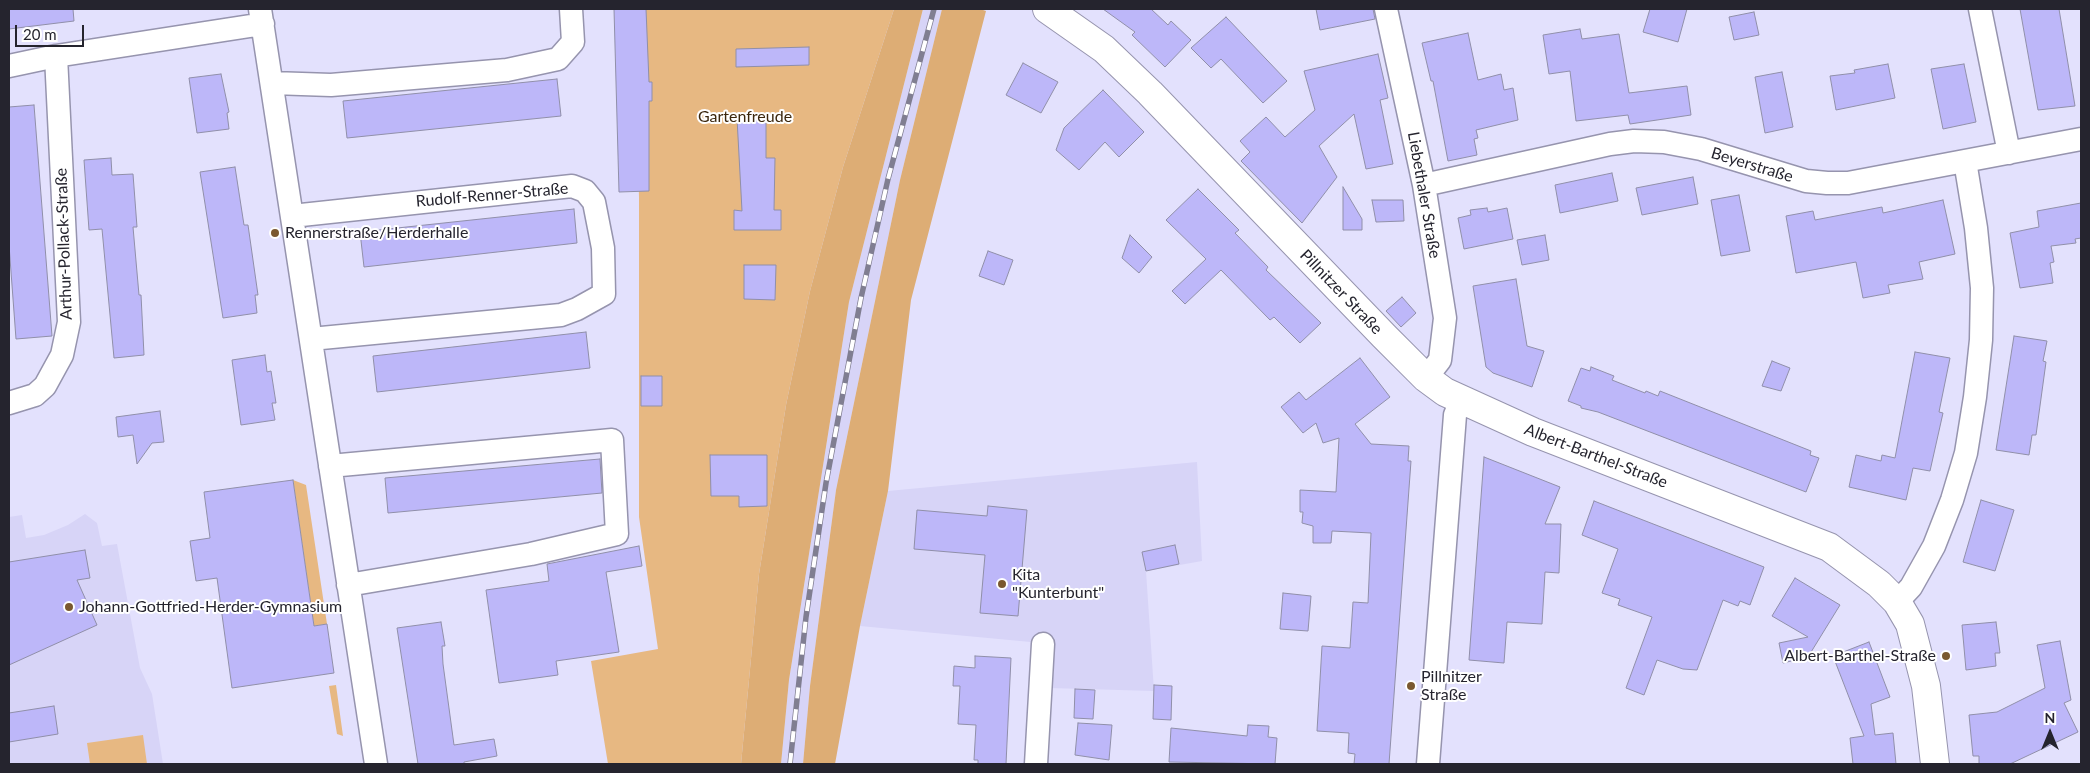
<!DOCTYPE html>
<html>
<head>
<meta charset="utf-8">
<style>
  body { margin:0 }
  #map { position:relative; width:2090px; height:773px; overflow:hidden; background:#e3e1fd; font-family:Lato,sans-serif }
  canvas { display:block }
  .frame { position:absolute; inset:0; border:10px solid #25242e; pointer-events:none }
  .north { position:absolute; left:2025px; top:708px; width:50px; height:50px; -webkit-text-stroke:4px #fff; paint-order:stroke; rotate:0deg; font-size:14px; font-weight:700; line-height:20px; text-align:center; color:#25242e }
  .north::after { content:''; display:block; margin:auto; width:18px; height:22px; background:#25242e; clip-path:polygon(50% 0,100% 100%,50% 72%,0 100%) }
  .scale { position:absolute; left:15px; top:25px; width:69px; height:22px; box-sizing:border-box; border:2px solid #25242e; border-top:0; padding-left:6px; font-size:15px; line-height:18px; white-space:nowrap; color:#25242e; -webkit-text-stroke:4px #fff; paint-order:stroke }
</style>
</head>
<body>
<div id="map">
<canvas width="2090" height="773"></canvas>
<div class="frame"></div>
<div class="north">N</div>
<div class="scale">20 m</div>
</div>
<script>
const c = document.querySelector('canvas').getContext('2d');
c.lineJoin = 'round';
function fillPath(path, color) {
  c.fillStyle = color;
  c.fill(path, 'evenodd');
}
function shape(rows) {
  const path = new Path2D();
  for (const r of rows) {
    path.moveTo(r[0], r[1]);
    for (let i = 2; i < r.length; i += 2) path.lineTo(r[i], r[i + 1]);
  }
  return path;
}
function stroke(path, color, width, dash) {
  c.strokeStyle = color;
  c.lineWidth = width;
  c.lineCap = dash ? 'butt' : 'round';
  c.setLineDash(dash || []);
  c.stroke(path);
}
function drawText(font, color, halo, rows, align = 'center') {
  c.font = font + ' Lato,sans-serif';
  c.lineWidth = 4;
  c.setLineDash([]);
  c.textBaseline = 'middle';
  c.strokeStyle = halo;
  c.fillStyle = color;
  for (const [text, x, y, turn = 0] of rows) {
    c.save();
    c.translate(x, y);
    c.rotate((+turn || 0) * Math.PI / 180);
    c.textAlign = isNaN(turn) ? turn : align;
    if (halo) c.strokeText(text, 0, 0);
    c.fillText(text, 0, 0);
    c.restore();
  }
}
const built = shape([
  [923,9,942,9,900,180,836,490,810,686,803,764,781,764,789,680,849,302],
  [1197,462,1202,561,1146,571,1154,691,1049,688,1052,644,860,626,888,491],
  [85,514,97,523,102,546,117,544,140,668,152,694,163,764,9,764,9,517,22,515,26,538,44,535,68,525]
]);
const green = shape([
  [634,9,894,9,843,167,810,291,786,405,759,574,741,764,608,764,591,661,658,649,639,517,639,197],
  [293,480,306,485,327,624,314,626],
  [336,685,343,736,337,734,329,686],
  [143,735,147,764,90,764,87,743]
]);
const forest = shape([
  [894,9,923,9,849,302,789,680,781,764,741,764,759,574,786,405,810,291,843,167],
  [942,9,980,9,986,11,911,300,888,491,860,626,835,764,803,764,810,686,836,490,900,180]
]);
const building = shape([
  [9,9,73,9,74,21,9,29,9,9],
  [614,9,646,9,649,82,652,82,652,101,649,101,649,191,619,192,614,9],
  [1103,9,1151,9,1168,25,1171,21,1191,40,1165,67,1132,35,1135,32,1103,9],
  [1316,9,1373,9,1375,19,1320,30,1316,9],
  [1650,9,1687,9,1678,42,1643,32,1650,9],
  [2020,9,2059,9,2075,106,2038,110,2020,9],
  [1754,12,1759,35,1734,40,1729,17,1754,12],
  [1226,17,1287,81,1263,103,1221,59,1211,68,1191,48,1226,17],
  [1580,29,1582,39,1619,34,1629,93,1687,86,1691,115,1630,124,1628,115,1576,121,1570,71,1549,74,1543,35,1580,29],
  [1468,33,1478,80,1501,74,1504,90,1513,88,1518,120,1476,130,1478,138,1474,139,1477,155,1448,161,1433,81,1431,81,1422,43,1468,33],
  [809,47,809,65,736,67,736,49,809,47],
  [1378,54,1388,98,1380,100,1393,164,1366,169,1354,114,1319,146,1337,177,1302,223,1241,161,1250,152,1240,141,1266,117,1285,137,1315,110,1304,71,1378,54],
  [1023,63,1058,82,1041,113,1006,95,1023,63],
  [1888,64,1895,98,1836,110,1830,76,1855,73,1854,70,1888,64],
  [1964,64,1976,122,1943,129,1931,69,1964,64],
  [1782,72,1793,127,1765,133,1755,77,1782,72],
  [221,74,229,112,227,113,229,129,197,133,189,78,221,74],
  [557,79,561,116,347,138,343,101,557,79],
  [1103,90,1144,132,1119,157,1105,142,1079,170,1056,150,1064,128,1103,90],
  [34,105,52,336,16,339,9,245,9,107,34,105],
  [737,118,766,118,766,158,775,158,774,210,781,210,781,230,734,230,734,210,742,211,737,118],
  [111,158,112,175,133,174,137,227,133,227,139,295,141,295,144,355,114,358,102,229,89,230,84,160,111,158],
  [235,167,244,225,248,225,258,295,255,295,257,313,223,318,200,172,235,167],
  [1612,173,1618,201,1560,213,1555,185,1612,173],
  [1693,177,1698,204,1642,215,1636,188,1693,177],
  [1343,187,1362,219,1362,230,1343,230,1343,187],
  [1198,189,1239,230,1235,233,1268,267,1266,270,1321,323,1300,343,1274,317,1270,320,1221,270,1185,304,1172,291,1206,259,1166,220,1198,189],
  [1739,195,1750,251,1721,256,1711,200,1739,195],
  [1372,200,1403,200,1404,221,1376,222,1372,200],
  [1943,200,1955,254,1919,262,1923,279,1888,285,1890,293,1863,298,1856,262,1796,273,1786,216,1813,211,1815,220,1882,207,1883,213,1943,200],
  [2081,203,2081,238,2075,239,2076,243,2051,246,2054,262,2050,263,2053,283,2020,288,2010,233,2039,227,2037,211,2081,203],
  [1487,208,1488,212,1507,208,1513,239,1464,249,1458,218,1471,215,1470,210,1487,208],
  [574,209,577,243,364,267,360,232,574,209],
  [1130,235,1152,257,1139,273,1122,258,1130,235],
  [1545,235,1549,260,1522,265,1517,240,1545,235],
  [988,251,1013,260,1004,285,979,276,988,251],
  [744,265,776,265,775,300,744,299,744,265],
  [1516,279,1527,346,1544,351,1532,387,1493,373,1486,367,1473,286,1516,279],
  [1402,297,1416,313,1401,327,1386,311,1402,297],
  [586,332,590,368,377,392,373,356,586,332],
  [2014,336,2047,341,2043,361,2046,362,2036,435,2032,435,2029,455,1996,450,2014,336],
  [1915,352,1950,358,1939,412,1943,413,1930,471,1913,468,1906,500,1849,487,1856,455,1881,461,1882,455,1895,458,1915,352],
  [265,355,267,372,271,371,276,403,272,403,275,420,241,425,232,360,265,355],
  [1360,358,1390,397,1355,424,1371,444,1409,446,1408,461,1411,461,1389,764,1354,764,1355,754,1348,753,1349,733,1317,731,1322,646,1350,648,1353,602,1368,603,1371,533,1332,531,1331,543,1313,543,1313,526,1302,523,1303,512,1300,512,1300,490,1336,492,1339,438,1323,443,1316,423,1303,433,1281,407,1299,392,1306,400,1360,358],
  [1772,361,1790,368,1781,391,1762,386,1772,361],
  [1591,367,1614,376,1612,380,1645,393,1646,391,1658,396,1660,391,1811,451,1810,455,1819,458,1806,492,1598,412,1581,408,1581,406,1568,401,1581,368,1590,371,1591,367],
  [641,376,662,376,662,406,641,406,641,376],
  [160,411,164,442,152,443,137,464,133,435,118,437,116,417,160,411],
  [710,455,767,455,767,506,739,507,739,496,711,496,710,455],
  [1484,457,1560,487,1545,524,1561,524,1559,573,1545,572,1542,624,1507,622,1504,663,1469,660,1484,457],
  [600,459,602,493,388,513,385,478,600,459],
  [293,480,314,626,327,624,334,673,232,688,217,578,196,581,190,541,210,538,204,492,293,480],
  [1981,500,2014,510,1995,571,1963,562,1981,500],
  [1594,501,1764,567,1750,605,1740,601,1738,606,1723,600,1697,670,1683,669,1657,660,1644,695,1626,688,1652,617,1618,605,1620,599,1602,593,1618,549,1582,535,1594,501],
  [988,506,1027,510,1018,616,980,613,985,555,914,549,917,510,987,516,988,506],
  [1175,545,1179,564,1146,571,1142,552,1175,545],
  [639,546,642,566,606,572,619,652,556,661,558,675,499,683,486,590,549,581,547,564,639,546],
  [85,550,90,578,77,580,97,625,9,665,9,562,85,550],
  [1795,578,1840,605,1808,657,1783,663,1779,643,1808,637,1772,616,1795,578],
  [1283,593,1311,596,1308,631,1280,629,1283,593],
  [441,622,445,646,442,646,443,664,454,745,494,739,497,756,464,762,464,764,418,764,397,628,441,622],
  [1996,622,2000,653,1995,653,1996,666,1966,670,1962,625,1996,622],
  [2060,641,2071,700,2064,703,2078,732,2010,764,1979,764,1979,756,1973,756,1969,715,1997,712,2045,688,2037,645,2060,641],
  [1869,642,1890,697,1871,704,1875,735,1893,733,1896,764,1853,764,1850,738,1864,736,1833,656,1869,642],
  [975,656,1011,658,1006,764,978,764,978,760,974,760,976,725,958,724,960,686,953,686,954,666,975,668,975,656],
  [1154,685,1172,686,1171,720,1153,719,1154,685],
  [1075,689,1095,690,1093,719,1074,718,1075,689],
  [54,706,58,734,9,742,9,713,54,706],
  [1078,723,1112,725,1109,760,1075,755,1078,723],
  [1248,725,1269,726,1268,737,1277,738,1275,764,1169,762,1171,728,1247,736,1248,725]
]);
const street = shape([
  [260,9,376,764],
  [1386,9,1424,185,1445,318,1440,360,1426,378],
  [1980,9,2009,153],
  [9,66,56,56,263,24],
  [272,83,331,85,507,70,558,59,573,42,571,9],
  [1424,185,1610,144,1634,141,1664,142,1701,149,1806,181,1827,183,1848,183,2081,139],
  [292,216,572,186,585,191,594,202,603,248,604,294,577,309,561,315,311,339],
  [9,403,35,395,45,386,62,355,69,322,56,56],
  [330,466,612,440,617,534,531,554,348,585],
  [1897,602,1911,587,1934,546,1952,500,1966,453,1975,397,1981,340,1982,288,1976,228,1965,161],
  [1036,764,1043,644],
  [1428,764,1453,441,1455,415,1461,400]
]);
const secondary = shape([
  [1047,9,1104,49,1150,93,1384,336,1426,378,1445,392,1533,432,1829,547,1879,584,1897,602,1910,624,1926,686,1935,764]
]);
const rail = shape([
  [790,764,806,617,826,483,861,298,888,179,934,9]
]);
const markers = [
  [275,233,5,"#7a582f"],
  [1002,584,5,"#7a582f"],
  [69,607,5,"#7a582f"],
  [1946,656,5,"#7a582f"],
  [1411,686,5,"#7a582f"]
];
const parkNames = [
  ["Gartenfreude",745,117]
];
const streetNames = [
  ["Beyerstraße",1752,165,17],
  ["Rudolf-Renner-Straße",492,195,-5],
  ["Liebethaler Straße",1424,195,80],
  ["Arthur-Pollack-Straße",64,244,-92],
  ["Pillnitzer Straße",1341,292,46],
  ["Albert-Barthel-Straße",1596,456,21]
];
const poiNames = [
  ["Rennerstraße/Herderhalle",285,233],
  ["Kita",1012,575],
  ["\"Kunterbunt\"",1012,593],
  ["Johann-Gottfried-Herder-Gymnasium",79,607],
  ["Albert-Barthel-Straße",1936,656,"right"],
  ["Pillnitzer",1421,677],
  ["Straße",1421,695]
];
fillPath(built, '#d7d4f7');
fillPath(green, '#e7b882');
fillPath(forest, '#ddad75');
fillPath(building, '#bdb7f9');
stroke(building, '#908fa9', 1);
stroke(street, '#9694ae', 25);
stroke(secondary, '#9694ae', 30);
stroke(street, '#fff', 22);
stroke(secondary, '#fff', 28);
stroke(rail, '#807e91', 5.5);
stroke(rail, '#fff', 4, [11]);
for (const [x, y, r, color] of markers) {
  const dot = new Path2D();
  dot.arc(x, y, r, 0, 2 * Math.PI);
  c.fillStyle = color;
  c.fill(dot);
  stroke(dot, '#fff', 2);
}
drawText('16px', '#3b270e', '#fff', parkNames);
drawText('16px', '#25242e', '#fff', streetNames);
drawText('16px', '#25242e', '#fff', poiNames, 'left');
</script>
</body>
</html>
